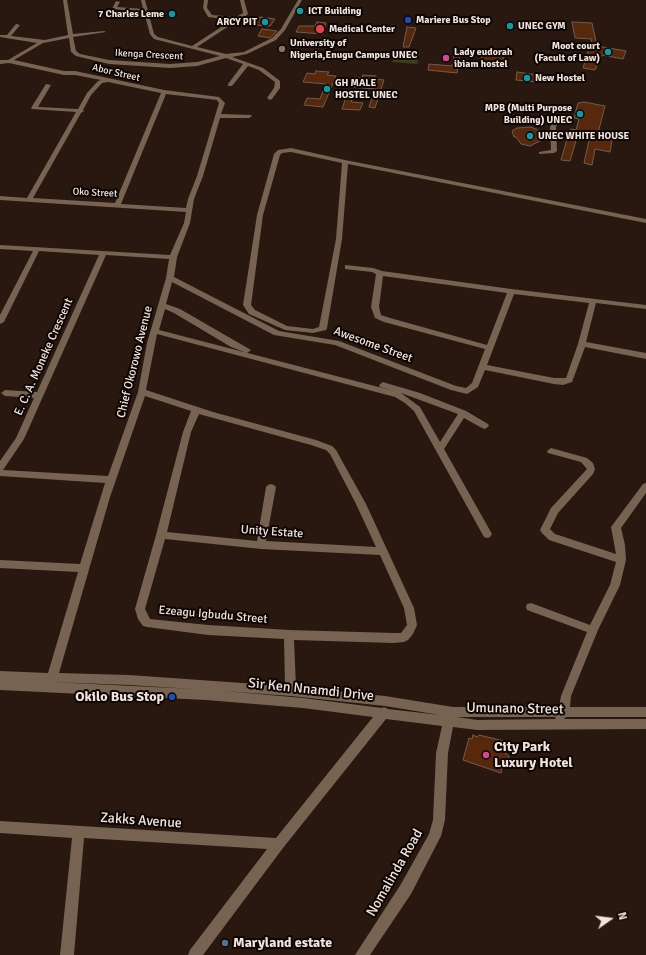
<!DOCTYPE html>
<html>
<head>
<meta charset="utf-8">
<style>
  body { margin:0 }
  #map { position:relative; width:646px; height:955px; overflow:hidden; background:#29180f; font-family:Signika,sans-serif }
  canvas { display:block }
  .north { position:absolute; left:590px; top:899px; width:40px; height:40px; -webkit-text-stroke:3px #0d0603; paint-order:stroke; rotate:76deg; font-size:11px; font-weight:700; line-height:16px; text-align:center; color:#f1e4de }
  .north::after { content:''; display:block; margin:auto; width:14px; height:18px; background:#f1e4de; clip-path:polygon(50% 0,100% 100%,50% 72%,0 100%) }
</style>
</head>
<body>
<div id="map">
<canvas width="646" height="955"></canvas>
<div class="north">N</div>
</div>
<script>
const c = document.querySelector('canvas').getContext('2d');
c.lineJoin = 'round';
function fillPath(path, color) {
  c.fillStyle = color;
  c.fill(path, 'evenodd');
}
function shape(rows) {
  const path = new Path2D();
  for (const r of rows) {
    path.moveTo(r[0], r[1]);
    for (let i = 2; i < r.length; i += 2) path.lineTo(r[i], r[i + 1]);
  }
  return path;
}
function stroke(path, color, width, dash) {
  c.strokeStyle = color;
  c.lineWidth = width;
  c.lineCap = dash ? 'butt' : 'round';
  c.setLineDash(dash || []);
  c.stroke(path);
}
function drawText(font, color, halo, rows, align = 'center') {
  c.font = font + ' Signika,sans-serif';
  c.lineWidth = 4;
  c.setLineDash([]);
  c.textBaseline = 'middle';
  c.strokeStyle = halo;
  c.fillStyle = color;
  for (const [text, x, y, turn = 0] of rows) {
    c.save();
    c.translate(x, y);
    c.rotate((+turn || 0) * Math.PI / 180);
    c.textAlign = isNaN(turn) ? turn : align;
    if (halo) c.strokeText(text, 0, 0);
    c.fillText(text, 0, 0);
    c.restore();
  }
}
const green = shape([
  [396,49,420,52,417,64,392,62]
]);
const building = shape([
  [260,17,275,19,270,26,254,25,260,17],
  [317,22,326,23,323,34,296,32,299,26,315,26,317,22],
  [572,22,592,23,597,46,626,51,623,59,602,55,595,70,583,68,592,39,575,38,572,22],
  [407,27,416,28,409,47,403,47,407,27],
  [262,29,277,31,270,38,258,36,262,29],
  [455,50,461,50,457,73,428,70,429,64,452,66,455,50],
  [482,53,504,54,503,67,481,65,482,53],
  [316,71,329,72,327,75,336,76,323,107,304,105,307,98,320,99,326,84,303,82,307,73,315,74,316,71],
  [517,72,538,75,537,82,516,80,517,72],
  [363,75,376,76,375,79,384,80,375,108,369,107,375,89,351,87,354,77,362,78,363,75],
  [346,97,353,97,351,102,363,103,360,110,342,109,346,97],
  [584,102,605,106,598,133,613,135,610,152,595,149,592,165,584,163,590,136,578,134,570,161,561,160,569,132,571,129,576,130,579,119,574,118,578,103,584,102],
  [531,127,547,134,546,135,548,137,530,146,521,144,516,137,514,137,512,131,517,128,531,127],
  [473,735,477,737,479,735,504,741,503,744,506,745,505,753,509,756,508,764,503,764,501,773,463,760,469,738,472,739,473,735]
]);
const minor = shape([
  [63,0,67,0,73,34,104,31,106,32,73,37,76,51,80,54,109,60,170,64,197,62,220,56,154,39,150,34,144,12,112,9,116,1,120,2,117,7,143,9,141,0,145,0,154,34,158,37,192,46,232,20,208,17,203,8,204,0,208,0,207,8,212,15,236,17,243,13,240,0,244,0,248,14,241,20,238,20,197,47,226,54,244,52,272,38,281,29,298,0,302,0,285,30,276,40,247,54,232,57,263,68,280,81,280,88,272,99,270,100,267,98,274,88,275,82,259,70,248,66,232,86,228,86,228,84,243,64,226,58,197,66,170,68,109,64,76,56,71,52,69,38,43,43,14,60,64,71,75,71,164,90,219,97,225,103,221,114,251,115,252,116,249,118,220,118,203,176,194,199,190,223,177,257,174,277,279,331,339,341,456,386,466,388,472,383,485,349,384,322,375,318,371,307,376,274,372,272,345,269,345,265,373,268,382,271,511,289,646,305,646,309,596,303,586,342,646,353,646,359,585,347,572,382,563,385,554,384,485,370,478,387,467,394,451,390,335,345,274,335,172,282,166,304,180,309,251,350,247,353,231,347,174,313,165,309,159,330,394,391,380,387,379,385,383,382,386,383,420,393,466,411,488,424,489,426,485,429,482,428,464,418,444,449,492,534,490,537,487,538,484,537,414,411,405,403,395,397,157,334,146,390,213,412,316,440,332,446,336,450,366,504,414,608,417,625,413,634,408,640,404,642,394,643,294,640,296,687,385,696,453,707,559,707,561,696,587,632,527,610,526,607,527,604,531,603,590,625,610,585,616,562,549,540,542,533,540,530,551,508,587,469,581,462,548,453,547,451,551,448,587,458,593,463,595,469,593,474,558,513,550,529,555,534,616,554,611,527,643,484,646,483,646,493,621,528,625,545,626,560,620,585,598,630,571,696,570,707,646,707,646,717,566,717,564,719,646,719,646,729,477,730,453,727,448,753,445,820,441,836,411,894,370,955,355,955,401,884,429,834,433,820,436,753,442,726,386,719,283,848,203,955,188,955,190,950,267,849,84,838,74,955,60,955,72,838,0,833,0,821,276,838,373,717,303,708,206,700,0,690,0,671,48,673,78,572,0,568,0,560,80,564,105,483,0,476,0,461,16,438,34,398,5,396,1,393,5,390,37,392,99,255,39,251,4,322,0,324,0,315,33,251,0,249,0,245,170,255,184,223,186,212,0,200,0,196,27,198,76,112,32,109,31,108,46,84,51,85,38,107,78,109,87,93,98,81,101,80,75,75,64,75,9,63,0,64,0,60,8,60,37,43,0,37,0,35,7,35,16,24,20,25,11,36,45,40,68,35,63,0],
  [108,82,161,93,115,203,33,198,81,113,84,111,83,110,91,95,102,83,108,82],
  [166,94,217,100,219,103,197,176,188,199,186,208,121,204,166,94],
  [106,255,169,259,166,278,147,343,138,392,108,476,3,470,24,439,106,255],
  [383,276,507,293,487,345,390,318,381,315,379,307,383,276],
  [514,294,589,303,578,344,566,378,554,378,487,365,514,294],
  [401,393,458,414,440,442,420,407,401,393],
  [145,396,191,411,183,432,156,535,135,609,138,619,143,626,147,627,208,635,284,639,285,686,129,675,59,673,110,497,145,396],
  [199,414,311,445,326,450,330,454,356,504,376,547,266,541,276,487,274,485,271,484,268,485,266,487,257,541,167,532,191,432,199,414],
  [165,539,261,549,380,555,404,608,407,625,401,633,394,633,289,630,208,625,150,619,145,609,165,539],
  [51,682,129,685,194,689,51,682],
  [224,691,291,696,385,706,440,715,388,709,384,707,382,708,303,698,224,691],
  [457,717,555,717,556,719,477,720,457,717],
  [553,121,558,122,556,127,557,151,554,153,539,154,539,152,551,150,550,127,553,121],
  [291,148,345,160,646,219,646,223,348,164,342,239,327,328,326,330,313,333,285,330,249,314,243,305,257,215,274,154,278,150,291,148],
  [291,152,342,163,336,239,319,327,313,329,287,326,255,310,251,305,263,215,280,155,282,153,291,152]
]);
const markers = [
  [300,11,4,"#0f9aa8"],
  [172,14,4,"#0f9aa8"],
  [408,20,4,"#1a4fb4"],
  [265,22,4,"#0f9aa8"],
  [510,26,4,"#0f9aa8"],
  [320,29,5,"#e0444e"],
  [282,49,4,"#8d6e63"],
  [608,52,4,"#0f9aa8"],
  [446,58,4,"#d1479c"],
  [527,78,4,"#0f9aa8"],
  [327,89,4,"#0f9aa8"],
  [580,114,4,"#0f9aa8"],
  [530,136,4,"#0f9aa8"],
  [172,697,4,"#1a4fb4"],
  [486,755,4,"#d1479c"],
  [225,943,4,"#5c6f8a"]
];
const farPoinames = [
  ["ICT Building",308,11],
  ["7 Charles Leme",164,14,"right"],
  ["Mariere Bus Stop",416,20],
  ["ARCY PIT",257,22,"right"],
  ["UNEC GYM",518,26],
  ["Medical Center",329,29],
  ["University of",290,43],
  ["Nigeria,Enugu Campus UNEC",290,55],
  ["Moot court",600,46,"right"],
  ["(Facult of Law)",600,58,"right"],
  ["Lady eudorah",454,52],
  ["ibiam hostel",454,64],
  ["New Hostel",535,78],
  ["GH MALE",335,83],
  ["HOSTEL UNEC",335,95],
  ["MPB (Multi Purpose",572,108,"right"],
  ["Building) UNEC",572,120,"right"],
  ["UNEC WHITE HOUSE",538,136]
];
const farStreetnames = [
  ["Ikenga Crescent",149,55,3],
  ["Abor Street",116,73,13],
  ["Oko Street",95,193,3]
];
const streetNames = [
  ["Awesome Street",373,345,20],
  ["E. C. A. Moneke Crescent",44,357,-66],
  ["Chief Okorowo Avenue",135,362,-76],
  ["Unity Estate",272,532,4],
  ["Ezeagu Igbudu Street",213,615,5]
];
const nearStreetnames = [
  ["Sir Ken Nnamdi Drive",311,690,6],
  ["Umunano Street",515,709,1],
  ["Zakks Avenue",141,821,4],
  ["Nomalinda Road",395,873,-60]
];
const nearPoinames = [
  ["Okilo Bus Stop",164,697,"right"],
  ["City Park",494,747],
  ["Luxury Hotel",494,763],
  ["Maryland estate",233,943]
];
fillPath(green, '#3c4019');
fillPath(building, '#57280b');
stroke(building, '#715c51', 1);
fillPath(minor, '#776352');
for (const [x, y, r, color] of markers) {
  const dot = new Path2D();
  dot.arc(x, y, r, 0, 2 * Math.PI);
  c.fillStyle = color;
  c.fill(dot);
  stroke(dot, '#0d0603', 1.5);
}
drawText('bold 10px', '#f1e4de', '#0d0603', farPoinames, 'left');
drawText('10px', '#f1e4de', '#0d0603', farStreetnames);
drawText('12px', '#f1e4de', '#0d0603', streetNames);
drawText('14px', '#f1e4de', '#0d0603', nearStreetnames);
drawText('bold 14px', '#f1e4de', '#0d0603', nearPoinames, 'left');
</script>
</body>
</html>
